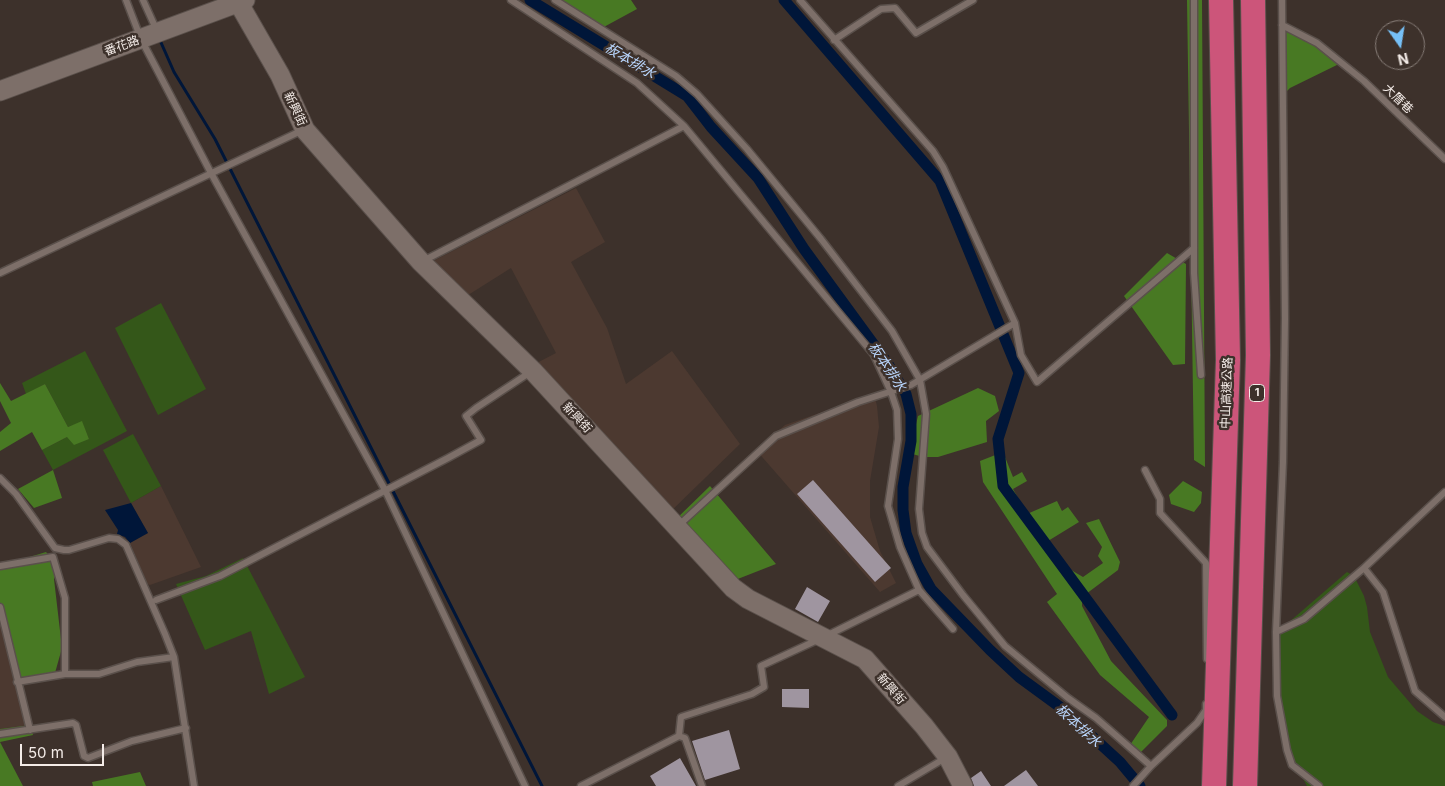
<!DOCTYPE html>
<html>
<head>
<meta charset="utf-8">
<style>
  body { margin:0 }
  #map { position:relative; width:1445px; height:786px; overflow:hidden; background:#3d312b; font-family:Inter,sans-serif }
  canvas { display:block }
  .north { position:absolute; left:1375px; top:20px; width:50px; height:50px; box-sizing:border-box; background:#3d312b; border:1px solid #867c77; border-radius:50%; rotate:167deg; font-size:14px; font-weight:700; line-height:20px; text-align:center; color:#f4ece8 }
  .north::after { content:''; display:block; margin:auto; width:18px; height:22px; background:#76c0f7; clip-path:polygon(50% 0,100% 100%,50% 72%,0 100%) }
  .scale { position:absolute; left:20px; top:744px; width:84px; height:22px; box-sizing:border-box; border:2px solid #f4ece8; border-top:0; padding-left:6px; font-size:15px; line-height:18px; white-space:nowrap; color:#f4ece8; -webkit-text-stroke:4px #3d312b; paint-order:stroke }
</style>
</head>
<body>
<div id="map">
<canvas width="1445" height="786"></canvas>
<div class="north">N</div>
<div class="scale">50 m</div>
</div>
<script>
const c = document.querySelector('canvas').getContext('2d');
c.lineJoin = 'round';
function fillPath(path, color) {
  c.fillStyle = color;
  c.fill(path, 'evenodd');
}
function shape(rows) {
  const path = new Path2D();
  for (const r of rows) {
    path.moveTo(r[0], r[1]);
    for (let i = 2; i < r.length; i += 2) path.lineTo(r[i], r[i + 1]);
  }
  return path;
}
function stroke(path, color, width, dash) {
  c.strokeStyle = color;
  c.lineWidth = width;
  c.lineCap = dash ? 'butt' : 'round';
  c.setLineDash(dash || []);
  c.stroke(path);
}
function drawText(font, color, halo, rows, align = 'center') {
  c.font = font + ' Inter,"Noto Sans TC",sans-serif';
  c.lineWidth = 5;
  c.setLineDash([]);
  c.textBaseline = 'middle';
  c.strokeStyle = halo;
  c.fillStyle = color;
  for (const [text, x, y, turn = 0] of rows) {
    c.save();
    c.translate(x, y);
    c.rotate((+turn || 0) * Math.PI / 180);
    c.textAlign = isNaN(turn) ? turn : align;
    if (halo) c.strokeText(text, 0, 0);
    c.fillText(text, 0, 0);
    c.restore();
  }
}
const built = shape([
  [576,188,605,242,571,262,607,328,626,384,672,351,740,444,666,516,529,367,556,353,511,268,465,297,433,266,435,260],
  [874,394,877,406,879,427,870,481,870,517,880,551,896,583,880,592,756,450,785,425],
  [161,486,201,567,150,585,147,584,130,543,148,533,131,503],
  [0,619,30,725,0,729]
]);
const green = shape([
  [161,303,206,389,158,415,115,328],
  [85,351,127,431,53,470,42,450,67,437,89,439,82,422,68,427,45,384,26,394,22,383],
  [133,434,161,486,131,503,103,450],
  [243,558,305,677,269,694,251,631,205,650,176,584,206,576],
  [1347,572,1354,576,1364,596,1367,607,1370,632,1388,677,1417,711,1433,722,1445,726,1445,786,1307,786,1298,769,1292,762,1278,715,1275,642,1281,629]
]);
const forest = shape([
  [559,0,631,0,637,9,602,28],
  [1187,0,1202,0,1205,467,1194,460],
  [1294,29,1341,63,1290,88,1281,97,1285,30],
  [1167,253,1186,264,1185,364,1173,365,1124,296],
  [0,383,11,401,45,384,68,427,82,421,89,439,74,445,67,437,42,450,32,432,0,451,0,432,11,423,0,401],
  [978,388,995,396,999,411,986,421,987,442,938,457,923,457,909,453,918,416],
  [1003,452,1013,477,1022,472,1027,481,1013,489,1027,514,1057,501,1062,511,1068,507,1079,522,1048,541,1066,567,1083,577,1103,563,1098,556,1102,547,1086,523,1099,519,1120,562,1118,570,1082,597,1082,606,1111,661,1167,720,1167,726,1137,756,1132,754,1128,748,1149,717,1100,675,1047,602,1057,594,983,482,980,461],
  [53,470,62,498,34,508,18,489],
  [1183,481,1202,492,1201,503,1194,512,1171,504,1169,495],
  [710,486,776,564,725,584,672,523],
  [46,552,59,567,54,579,62,648,55,673,20,684,0,619,0,568,3,565],
  [30,725,33,735,0,742,23,786,0,786,0,729],
  [140,772,146,786,93,786,92,782]
]);
const water = shape([
  [131,503,148,533,130,543,125,537,117,534,118,530,105,510]
]);
const stream = shape([
  [159,38,174,72,215,139,542,786]
]);
const canal = shape([
  [530,0,687,96,711,127,758,178,804,249,888,364,906,394,911,414,911,441,903,487,903,510,906,533,917,564,931,589,990,650,1019,677,1060,707,1120,762,1140,786],
  [784,0,940,181,1019,373,998,439,1003,486,1172,715]
]);
const building = shape([
  [813,480,891,568,875,582,797,494],
  [807,587,830,601,818,622,795,609],
  [782,689,809,689,809,708,782,707],
  [729,730,740,769,705,780,692,741],
  [680,758,696,786,656,786,650,776],
  [1026,770,1038,786,1004,786],
  [981,771,991,786,974,786,971,778]
]);
const lane = shape([
  [126,0,141,39,211,173,385,490,525,786],
  [143,0,157,31],
  [511,0,637,83,684,126],
  [555,0,676,76,697,94,747,149,821,239,892,331,920,380,926,414,919,509,922,533,927,547,963,595,1005,646,1068,698,1096,718,1151,766],
  [800,0,933,151,943,167,1015,323],
  [1194,0,1194,273,1201,375],
  [1282,0,1285,318,1283,462,1276,632,1277,696,1287,750,1292,765,1319,786],
  [1282,25,1317,43,1364,81,1445,159],
  [834,40,881,9,895,8,916,33,973,0],
  [423,261,684,126,874,355,891,392,897,410,898,439,888,506,900,547,919,590,953,629],
  [0,273,303,130],
  [1145,470,1160,499,1160,513,1206,563,1207,659],
  [0,478,16,494,55,548,64,550,69,550,109,538,118,539,126,545,165,634,174,657,194,786],
  [679,525,776,436,858,402,911,385,1015,323,1021,355,1037,382,1194,248],
  [0,566,53,557,65,598,65,674],
  [1364,568,1383,592,1415,691,1445,717],
  [156,600,220,576,448,458,481,440,466,416,476,408,532,371],
  [0,607,30,730],
  [1276,632,1304,619,1364,568,1445,492],
  [17,682,65,674,99,674,137,662,174,657],
  [0,734,73,723,76,725,84,756,88,758,132,741,186,728],
  [679,736,685,738,702,786],
  [581,786,679,736,681,717,752,694,764,687,761,666,824,637,919,590],
  [898,786,947,757],
  [1133,786,1151,766,1197,723,1206,710,1206,704]
]);
const secondary = shape([
  [238,2,280,75,305,130,421,262,533,371,733,588,748,599,865,659,924,726,948,757,963,786],
  [0,91,245,0]
]);
const highway = shape([
  [1214,786,1228,360,1221,0],
  [1245,786,1258,355,1253,0]
]);
const shields = [
  [1257,393,15]
];
const shieldNames = [
  ["1",1257,393]
];
const streetNames = [
  ["番花路",122,46,-20],
  ["大厝巷",1398,99,44],
  ["新興街",295,109,65],
  ["中山高速公路",1227,393,-88],
  ["新興街",577,418,47],
  ["新興街",891,689,49]
];
const waterNames = [
  ["板本排水",630,61,31],
  ["板本排水",887,367,56],
  ["板本排水",1078,726,43]
];
fillPath(built, '#4c3930');
fillPath(green, '#345719');
fillPath(forest, '#487923');
fillPath(water, '#001639');
stroke(stream, '#001639', 3);
stroke(canal, '#001639', 11);
fillPath(building, '#9f95a0');
stroke(lane, '#5a504b', 9);
stroke(secondary, '#5a504b', 21);
stroke(highway, '#5a504b', 26);
stroke(lane, '#7d6f69', 6);
stroke(secondary, '#7d6f69', 19);
stroke(highway, '#cc557a', 24);
for (const [x, y, w] of shields) {
  const box = new Path2D();
  box.roundRect(x - w / 2, y - 8.5, w, 17, 4);
  c.fillStyle = '#3d312b';
  c.fill(box);
  stroke(box, '#f4ece8', 1);
}
drawText('bold 11px', '#f4ece8', null, shieldNames);
drawText('12px', '#f4ece8', '#3d312b', streetNames);
drawText('italic 14px', '#b9d6fd', '#3d312b', waterNames);
</script>
</body>
</html>
